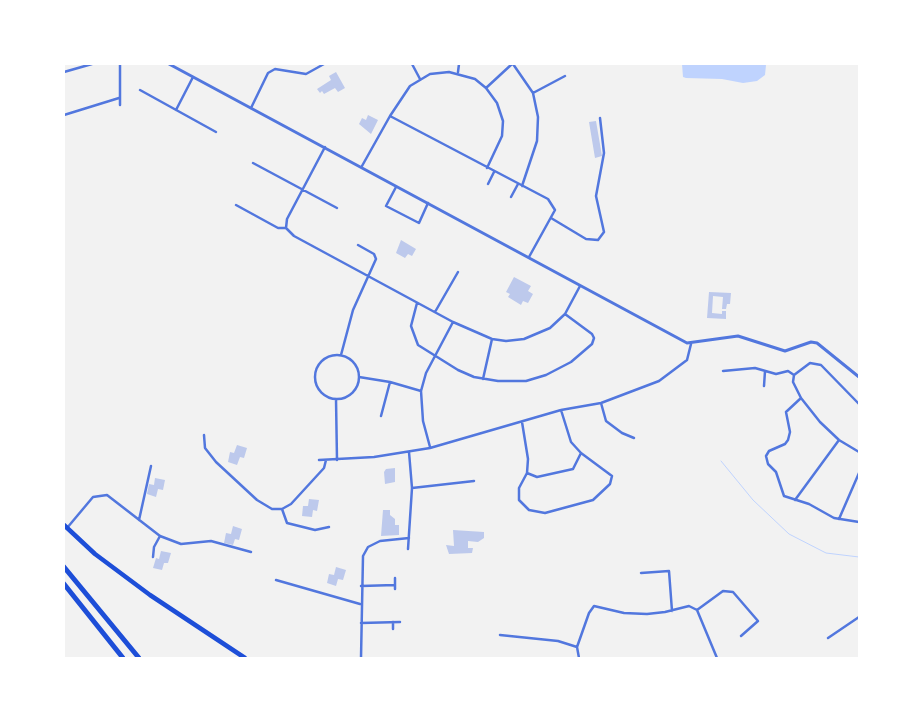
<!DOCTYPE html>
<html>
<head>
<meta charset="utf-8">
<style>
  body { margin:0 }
  #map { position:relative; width:923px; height:722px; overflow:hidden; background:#f2f2f2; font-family:Inter,sans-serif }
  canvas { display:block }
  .frame { position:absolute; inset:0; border:65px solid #fff; pointer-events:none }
</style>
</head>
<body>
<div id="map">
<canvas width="923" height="722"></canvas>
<div class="frame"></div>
</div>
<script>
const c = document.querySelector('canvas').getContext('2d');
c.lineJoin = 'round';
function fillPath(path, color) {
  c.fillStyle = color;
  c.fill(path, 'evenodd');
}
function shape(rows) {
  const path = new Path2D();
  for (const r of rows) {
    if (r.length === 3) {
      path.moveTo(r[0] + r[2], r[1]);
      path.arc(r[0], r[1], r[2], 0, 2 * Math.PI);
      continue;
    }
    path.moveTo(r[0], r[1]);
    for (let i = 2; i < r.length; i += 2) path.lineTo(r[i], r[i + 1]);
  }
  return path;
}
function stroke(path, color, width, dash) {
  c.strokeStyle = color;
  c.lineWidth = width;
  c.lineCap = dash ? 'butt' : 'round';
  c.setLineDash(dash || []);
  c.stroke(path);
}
const water = shape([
  [682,64,766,64,766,65,765,75,757,81,743,83,722,79,686,78,683,77]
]);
const stream = shape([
  [721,461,753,500,789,534,826,553,859,557]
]);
const building = shape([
  [336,72,345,88,338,92,335,88,324,94,322,91,320,93,317,89,331,80,329,76],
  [368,115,378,120,371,134,359,124,362,118,366,120],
  [596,121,602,156,595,158,589,122],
  [401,240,416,249,412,256,408,254,405,258,396,253],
  [514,277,531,286,528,291,533,294,528,303,523,301,521,305,508,297,510,294,506,292],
  [709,292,731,293,730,304,727,304,726,309,722,309,723,297,713,296,712,313,722,314,722,311,726,311,726,319,707,318],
  [237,445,247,448,244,458,240,457,237,465,228,462,230,452,234,453],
  [395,468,395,482,385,484,384,472,386,469],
  [155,478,165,480,163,490,158,489,156,497,147,494,149,484,154,485],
  [309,499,319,500,317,511,313,510,312,517,302,516,303,506,308,506],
  [383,510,390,510,390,515,395,519,395,525,399,525,399,535,381,536],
  [233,526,242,529,239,540,235,539,233,545,224,543,226,533,231,534],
  [453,530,484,532,484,538,478,542,468,541,468,548,473,548,472,553,449,554,446,545,454,546],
  [161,551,171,553,168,563,164,563,162,570,153,568,156,558,159,559],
  [336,567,346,570,343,580,338,579,336,586,327,583,329,574,334,575]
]);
const minor = shape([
  [412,64,420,79],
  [513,64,533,93,538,117,537,141,522,186],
  [64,72,92,64],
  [458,72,459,64],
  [486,88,512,64],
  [140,90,216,132],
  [533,93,565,76],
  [120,105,120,64],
  [251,108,268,73,275,69,306,74,324,64],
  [176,110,193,77],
  [64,115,119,98],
  [390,116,548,199,555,210,529,257],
  [253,163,337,208],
  [362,166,390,116,410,86,430,74,449,72,475,79,486,88,497,103,503,121,502,136,487,168],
  [488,184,494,172],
  [396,187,386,206,419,223,428,203],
  [511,197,518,184],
  [236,205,278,228,286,228],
  [551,218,586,239,598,240,604,232,596,196,604,153,600,118],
  [286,228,294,236,453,322,492,339,506,341,524,339,550,328,565,314,580,286],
  [286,228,287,219,325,147],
  [417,303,411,326,418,345,458,370,474,377,498,381,526,381,546,375,571,362,592,344,594,338,592,334,565,314],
  [435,312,458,272],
  [341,355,353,310,376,259,374,254,358,245],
  [337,377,22],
  [723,371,755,368,776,374,788,371,794,375],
  [359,377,390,382,421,391],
  [483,379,492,339],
  [764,386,765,371],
  [801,398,786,412,790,432,788,440,785,444,769,451,766,456,768,464,776,472,784,496,809,504,834,518,859,522],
  [336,399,337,460],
  [601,403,606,421,622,433,634,438],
  [859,404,821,365,810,363,794,375,793,382,801,398,820,422,839,440,859,452],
  [381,416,390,382],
  [522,422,528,459,527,473,519,488,519,500,529,510,545,513,593,500,610,484,612,476,581,453,571,442,561,410],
  [204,435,205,448,216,462,257,500,272,509,282,509,291,504,324,468,326,460],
  [430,447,423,421,421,391,426,373,453,322],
  [319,460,374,457,430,448,561,410,601,403,659,381,687,360,691,344],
  [527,473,537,477,573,469,581,453],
  [412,488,474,481],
  [795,500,839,440],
  [282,509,287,523,315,530,329,527],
  [839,519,859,473],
  [139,520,151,466],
  [67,528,93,497,107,495,160,536,181,544,211,541,251,552],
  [408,549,412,488,409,452],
  [153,557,154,547,160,536],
  [641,573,669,571,672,611],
  [395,578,395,589],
  [276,580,360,604],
  [361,586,395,585],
  [697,610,723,591,733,592,758,621,741,636],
  [361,623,400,622],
  [393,629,393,622],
  [500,635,558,641,577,647],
  [828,638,859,617],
  [361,658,363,556,368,547,380,541,409,538],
  [579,658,577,647,589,613,594,606,624,613,647,614,665,612,689,606,697,610,717,658]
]);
const tertiary = shape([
  [169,64,687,343,738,336,785,351,811,342,817,343,859,377]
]);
const primary = shape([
  [64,525,95,554,150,595,245,658]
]);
const motorway = shape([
  [64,567,139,658],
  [64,584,123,658]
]);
fillPath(water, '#bfd3fe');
stroke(stream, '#bfd3fe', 1);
fillPath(building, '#bdc9ec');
stroke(minor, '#5277de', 2.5);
stroke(tertiary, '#5277de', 3);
stroke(primary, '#1d4ed8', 4.5);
stroke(motorway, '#1d4ed8', 5);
</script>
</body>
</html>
